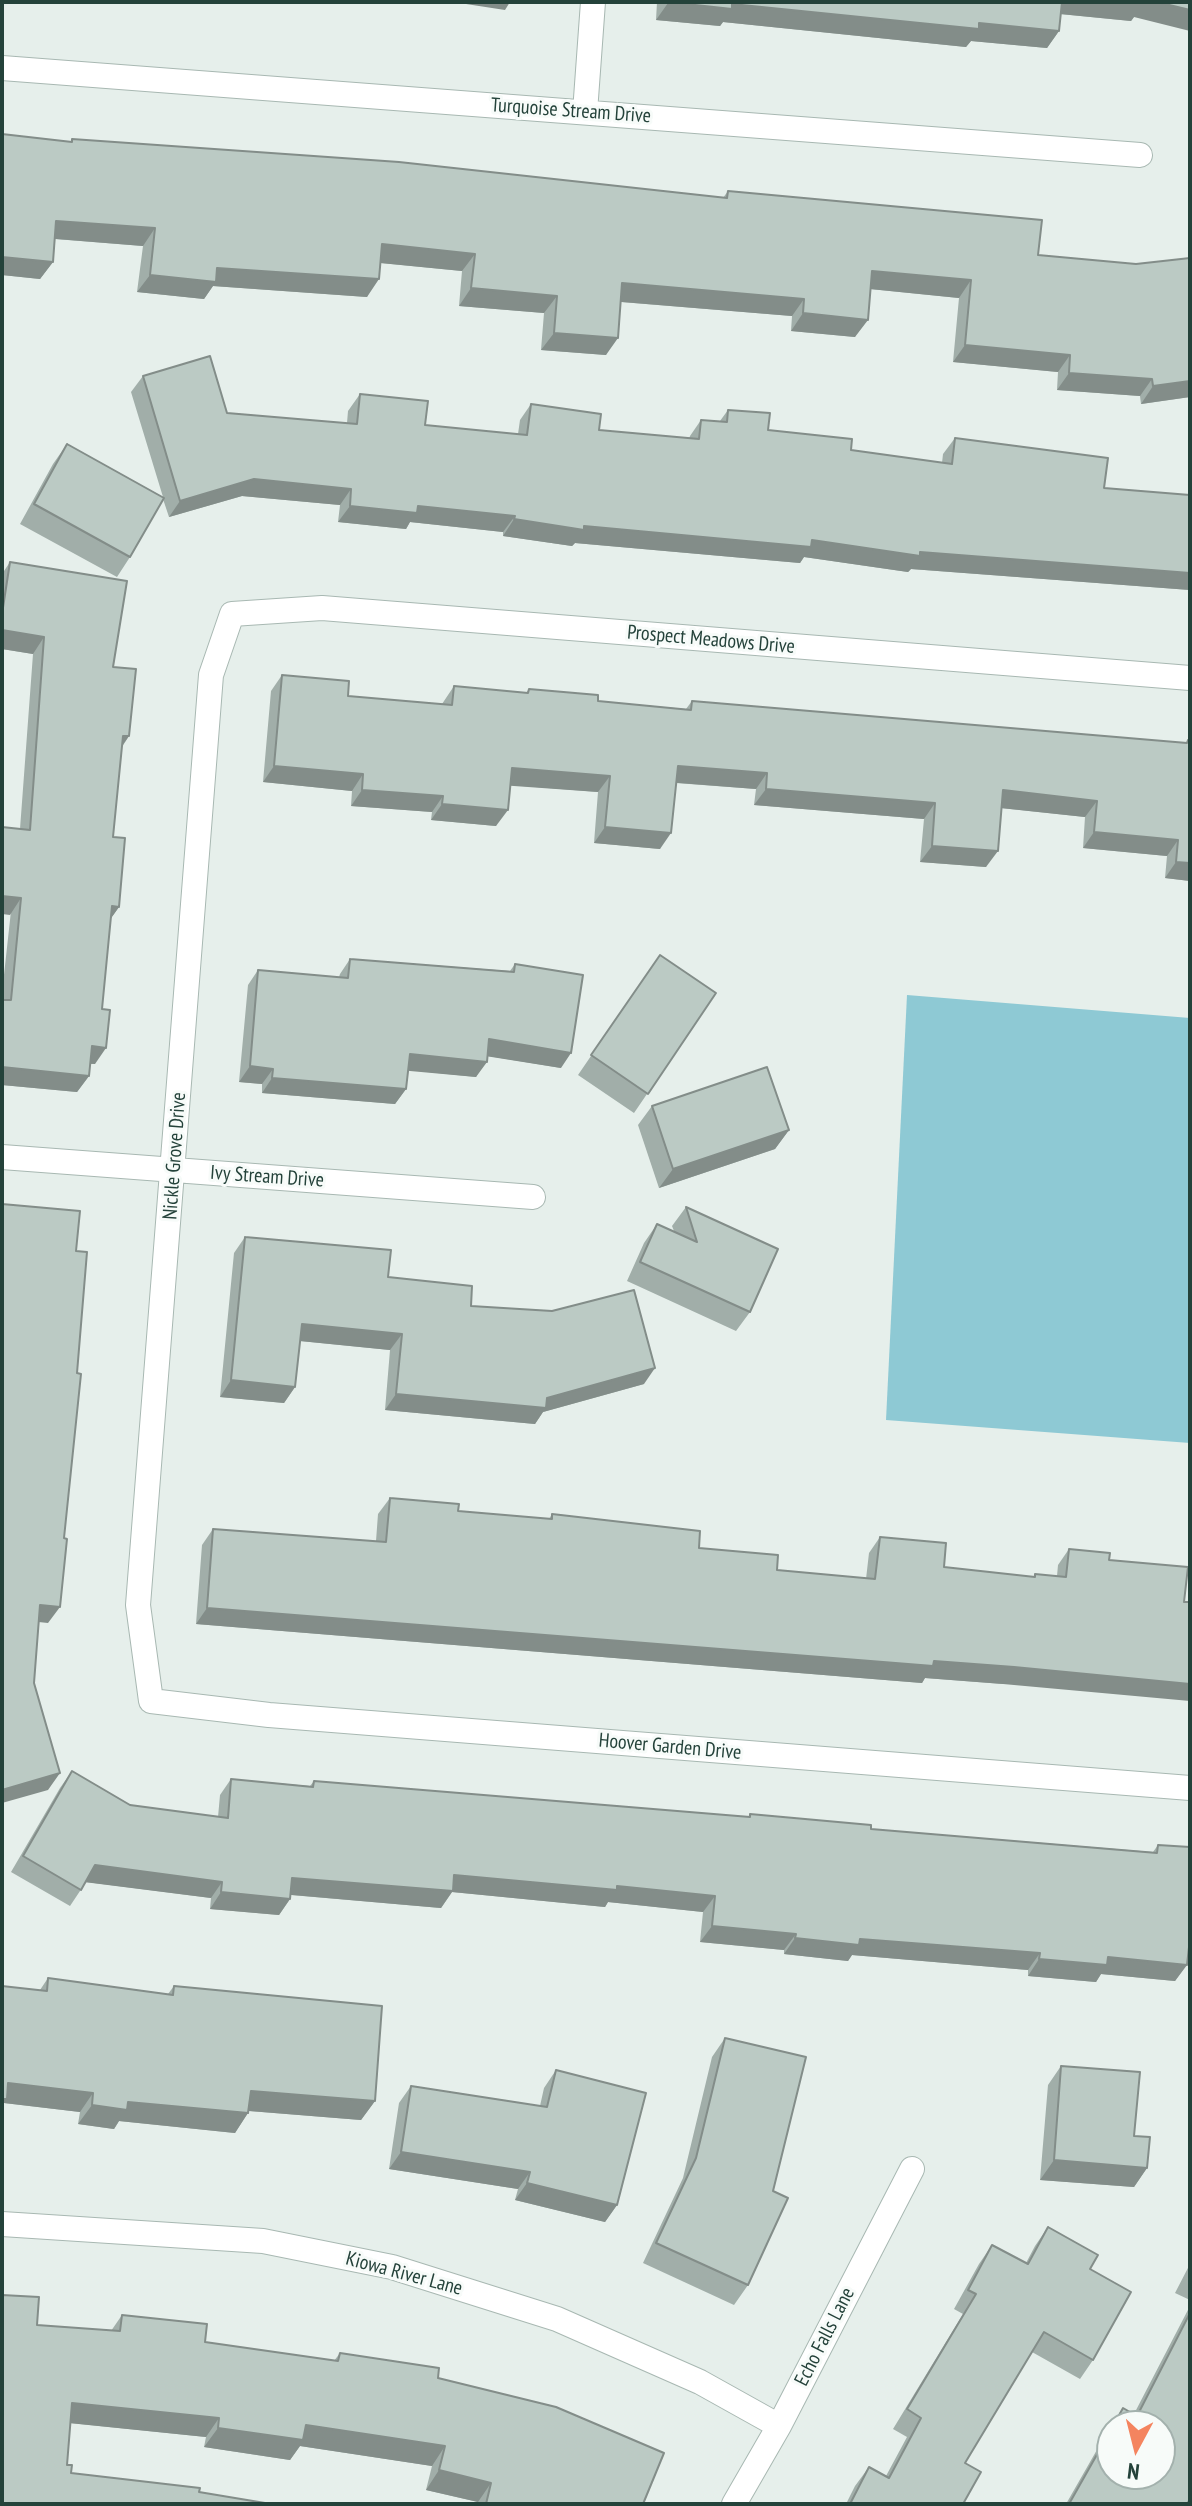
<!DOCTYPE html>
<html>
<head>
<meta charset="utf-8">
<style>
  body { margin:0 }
  #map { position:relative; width:1192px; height:2506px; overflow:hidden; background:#e6efeb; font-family:"PT Sans Narrow",sans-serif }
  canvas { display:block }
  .frame { position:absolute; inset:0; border:4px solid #24423a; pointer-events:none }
  .north { position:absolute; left:1096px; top:2410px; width:80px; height:80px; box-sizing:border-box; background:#f7fbf9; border:2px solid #a3b1ad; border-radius:50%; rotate:187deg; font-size:22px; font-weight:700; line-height:32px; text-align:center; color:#24423a }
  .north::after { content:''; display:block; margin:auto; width:28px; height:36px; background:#f4845f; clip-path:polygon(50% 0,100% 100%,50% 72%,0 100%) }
</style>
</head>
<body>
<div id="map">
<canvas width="1192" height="2506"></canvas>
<div class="frame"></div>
<div class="north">N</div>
</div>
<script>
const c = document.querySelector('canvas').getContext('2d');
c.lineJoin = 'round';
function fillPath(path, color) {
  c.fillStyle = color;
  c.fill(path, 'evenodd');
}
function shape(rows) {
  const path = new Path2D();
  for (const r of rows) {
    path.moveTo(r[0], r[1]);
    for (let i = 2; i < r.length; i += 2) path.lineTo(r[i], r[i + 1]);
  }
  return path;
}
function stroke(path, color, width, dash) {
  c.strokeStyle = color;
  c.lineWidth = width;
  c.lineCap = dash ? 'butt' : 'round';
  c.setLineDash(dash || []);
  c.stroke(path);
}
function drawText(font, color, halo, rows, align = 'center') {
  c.font = font + ' "PT Sans Narrow",sans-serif';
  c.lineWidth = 6;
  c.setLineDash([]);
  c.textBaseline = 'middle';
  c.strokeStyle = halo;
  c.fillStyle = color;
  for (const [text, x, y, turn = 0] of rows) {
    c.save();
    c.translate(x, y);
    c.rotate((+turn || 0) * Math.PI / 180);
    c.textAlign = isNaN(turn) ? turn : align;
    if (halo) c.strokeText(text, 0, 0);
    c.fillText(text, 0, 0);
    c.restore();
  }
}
const water = shape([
  [907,995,1190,1018,1190,1443,886,1420]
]);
const minor = shape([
  [2,68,1140,155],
  [585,112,593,2],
  [1190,678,322,608,232,614,211,675,138,1605,151,1701,269,1715,1190,1788],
  [2,1157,533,1197],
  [2,2224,263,2241,392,2267,557,2319,700,2382,779,2426],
  [734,2504,779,2426,912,2169]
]);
const wall = shape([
  [657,2,1190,2,1134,17,1131,21,1060,14,1059,31,1047,48,971,41,966,47,723,22,720,26,656,20],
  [2,134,70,142,72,139,723,198,728,191,1038,255,1190,397,1141,404,1140,396,1057,390,1058,372,953,362,959,298,870,289,855,337,791,331,792,316,621,302,606,355,541,350,544,313,459,306,462,271,381,263,367,297,213,286,204,299,137,292,143,246,55,239,53,262,40,279,2,275],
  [143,376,227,413,347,423,348,411,360,394,425,425,518,434,520,420,531,404,599,430,689,439,690,436,701,420,720,421,728,410,768,430,851,450,942,463,943,454,955,438,1104,488,1190,495,1190,590,911,569,908,572,804,557,800,563,575,543,572,546,503,536,503,532,410,522,406,529,338,522,340,505,242,496,169,517,163,499,130,557,117,577,20,524,53,464,67,444,163,497,131,392],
  [10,562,113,667,129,736,122,747,113,837,119,907,111,918,95,1064,90,1064,89,1076,77,1092,2,1085,2,993,20,829,33,654,2,649,2,574],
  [282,675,348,696,442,704,454,686,526,693,529,689,598,701,686,709,692,701,1186,743,1188,740,1190,741,1190,881,1165,878,1167,856,1083,848,1085,817,1001,808,986,867,920,862,924,819,754,805,756,789,676,783,660,849,594,843,598,792,510,785,496,826,431,820,432,812,351,806,352,791,263,782,271,691],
  [660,955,716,993,634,1113,578,1075],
  [350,959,510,971,515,964,561,1068,488,1056,476,1077,408,1070,406,1089,395,1104,262,1093,262,1084,239,1082,248,985,258,970,339,977,340,974],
  [652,1106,789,1130,775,1149,659,1188,638,1125],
  [686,1207,750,1312,736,1331,627,1281,644,1243,657,1224,674,1231,672,1226],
  [245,1237,388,1277,471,1306,644,1384,543,1412,535,1424,385,1410,390,1350,300,1341,295,1387,284,1403,220,1397,234,1253],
  [390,1498,458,1511,549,1519,552,1514,699,1548,777,1570,866,1579,869,1553,880,1537,944,1567,1033,1577,1035,1574,1057,1576,1058,1565,1069,1549,1110,1553,1003,1684,925,1678,922,1683,196,1624,202,1545,213,1529,376,1541,378,1514],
  [72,1771,130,1805,218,1817,220,1795,231,1779,310,1786,314,1781,748,1817,750,1814,871,1829,1153,1852,1158,1845,1190,1847,1190,1964,1187,1964,1175,1981,1101,1974,1096,1982,1028,1976,1028,1970,852,1955,848,1961,784,1954,784,1950,700,1942,703,1912,608,1902,605,1907,452,1892,441,1908,291,1895,290,1899,279,1915,210,1909,211,1898,86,1882,70,1906,11,1872,60,1788],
  [48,1978,168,1994,174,1986,375,2101,361,2120,249,2111,235,2133,119,2121,114,2129,78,2124,80,2112,4,2103,2,2106,2,1986,40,1990],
  [725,2038,748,2285,734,2305,643,2263,683,2178,712,2057],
  [1061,2066,1134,2136,1147,2168,1134,2187,1040,2180,1048,2085],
  [556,2070,617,2205,605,2222,515,2200,518,2189,389,2169,399,2103,411,2086,540,2106,544,2088],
  [1048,2227,1090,2269,1093,2360,1080,2379,1032,2352,965,2463,963,2504,846,2504,855,2486,869,2467,886,2476,907,2437,893,2429,963,2314,954,2309,979,2264,992,2245,1026,2263,1035,2246],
  [1190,2264,1190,2300,1175,2293],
  [1190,2306,1190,2499,1187,2504,1066,2504,1110,2427,1123,2408,1134,2414],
  [1112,2426,1160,2426,1112,2474],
  [122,2315,205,2342,334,2361,340,2353,438,2378,643,2504,477,2504,478,2502,426,2490,432,2466,300,2446,290,2460,204,2447,206,2437,70,2423,67,2465,71,2473,199,2492,2,2504,37,2325,111,2331]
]);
const shadedWall = shape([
  [453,2,510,2,505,10],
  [1058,2,1157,2,1190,10,1190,31,1134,17,1131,21,1050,13],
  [668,3,732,4,979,23,1059,31,1047,48,971,41,966,47,723,22,720,26,656,20],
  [56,221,155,228,143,246,44,238],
  [382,244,475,254,462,271,370,262],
  [2,257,53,262,40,279,2,275],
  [217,268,379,279,367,297,213,286,204,299,137,292,150,275],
  [872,271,971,280,959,298,860,288],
  [622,283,804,299,792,316,610,301],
  [471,288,557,296,544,313,459,306],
  [803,313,868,320,855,337,791,331],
  [554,333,618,338,606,355,541,350],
  [965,345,1070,355,1058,372,953,362],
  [1069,373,1152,379,1140,396,1057,390],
  [1190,381,1190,397,1141,404,1153,386],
  [254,479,351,489,340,505,242,496,169,517,180,501],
  [350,506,418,506,515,516,503,532,410,522,406,529,338,522],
  [514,519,584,526,812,540,920,552,1190,573,1190,590,911,569,908,572,804,557,800,563,575,543,572,546,503,536],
  [2,630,44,637,33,654,2,649],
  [123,736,129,736,117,753],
  [274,766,363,774,352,791,263,782],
  [678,766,767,773,756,789,666,782],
  [512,768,610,776,598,792,500,785],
  [766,789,935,803,924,819,754,805],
  [362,790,443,796,432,812,351,806],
  [1003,790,1097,801,1085,817,991,807],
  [442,804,508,810,496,826,431,820],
  [605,827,671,833,660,849,594,843],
  [1094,832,1178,840,1167,856,1083,848],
  [932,846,998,851,986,867,920,862],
  [1176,862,1190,863,1190,881,1165,878],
  [2,896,21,898,10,915,2,914],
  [112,906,119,907,107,924],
  [489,1039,571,1053,561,1068,479,1055],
  [92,1046,106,1048,95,1064,80,1063],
  [410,1054,487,1062,476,1077,399,1070],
  [250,1066,273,1069,262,1084,239,1082],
  [2,1067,89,1076,77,1092,2,1085],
  [272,1078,406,1089,395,1104,262,1093],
  [789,1130,775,1149,659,1188,673,1169],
  [302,1324,402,1334,390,1350,290,1340],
  [655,1368,644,1384,543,1412,535,1424,385,1410,396,1394,547,1398],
  [231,1380,295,1387,284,1403,220,1397],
  [40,1605,60,1607,48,1623,29,1621],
  [207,1608,1014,1667,1190,1684,1190,1701,1003,1684,925,1678,922,1683,196,1624],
  [60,1773,48,1790,2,1803,2,1790],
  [95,1865,222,1882,211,1898,84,1882],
  [454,1875,617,1886,715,1896,703,1912,608,1902,605,1907,452,1892,441,1908,281,1894,292,1878],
  [221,1892,290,1899,279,1915,210,1909],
  [712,1926,796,1934,784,1950,700,1942],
  [795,1938,860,1939,1040,1953,1028,1970,852,1955,848,1961,784,1954],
  [1189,1947,1190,1947,1190,1964,1177,1963],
  [1108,1957,1187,1965,1175,1981,1101,1974,1096,1982,1028,1976,1039,1959],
  [8,2083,93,2093,80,2112,4,2103,2,2106,2,2092],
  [251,2091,375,2101,361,2120,237,2110],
  [128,2102,248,2113,235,2133,119,2121,114,2129,78,2124,92,2105],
  [401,2152,530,2172,518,2189,389,2169],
  [1054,2160,1147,2168,1134,2187,1040,2180],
  [527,2183,617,2205,605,2222,515,2200],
  [72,2403,219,2418,206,2437,59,2422],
  [306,2425,445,2446,432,2466,300,2446,290,2460,204,2447,218,2428],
  [439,2470,491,2483,478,2502,426,2490]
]);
const building = shape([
  [668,2,1062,2,1059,31,979,23,979,29,732,4,732,9,668,2],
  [1157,2,1190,2,1190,10,1157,2],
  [2,134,72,142,72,139,399,162,727,198,728,191,1042,220,1038,255,1136,264,1190,258,1190,381,1153,386,1152,379,1069,373,1070,355,965,345,971,280,872,271,868,320,803,313,804,299,622,283,618,338,554,333,557,296,471,288,475,254,382,244,379,279,217,268,216,282,150,275,155,228,56,221,53,262,2,257,2,134],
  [210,356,227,413,357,424,360,394,428,401,425,425,527,435,531,404,601,414,599,430,699,439,701,420,727,422,728,410,770,413,768,430,852,439,851,450,952,464,955,438,1108,458,1104,488,1190,495,1190,573,920,552,920,556,812,540,811,547,584,526,584,530,514,519,515,516,418,506,417,513,350,506,351,489,254,479,180,501,143,376,210,356],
  [67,444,164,498,130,557,34,504,67,444],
  [10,562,127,581,113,667,136,669,129,736,123,736,113,837,125,838,119,907,112,906,102,1009,110,1010,106,1048,92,1046,89,1076,2,1067,2,1000,11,1000,21,898,2,896,2,827,30,830,44,637,2,630,2,614,10,562],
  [282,675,349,681,348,696,452,705,454,686,528,693,529,689,598,695,598,701,691,710,692,701,1187,743,1188,740,1190,741,1190,863,1176,862,1178,840,1094,832,1097,801,1003,790,998,851,932,846,935,803,766,789,767,773,678,766,671,833,605,827,610,776,512,768,508,810,442,804,443,796,362,790,363,774,274,766,282,675],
  [660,955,716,993,648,1094,591,1055,660,955],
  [350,959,514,972,515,964,583,975,571,1053,489,1039,487,1062,410,1054,406,1089,272,1078,273,1069,250,1066,258,970,348,978,350,959],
  [767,1067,789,1130,673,1169,652,1106,767,1067],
  [2,1204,80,1211,76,1251,87,1252,77,1373,81,1374,64,1538,67,1539,60,1607,40,1605,34,1683,60,1773,2,1790,2,1204],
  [686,1207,778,1249,750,1312,640,1262,657,1224,697,1242,686,1207],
  [245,1237,391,1250,388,1277,472,1286,471,1306,552,1311,634,1290,655,1368,547,1398,546,1408,396,1394,402,1334,302,1324,295,1387,231,1380,245,1237],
  [390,1498,459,1504,458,1511,552,1519,552,1514,700,1531,699,1548,778,1555,777,1570,875,1579,880,1537,946,1543,944,1567,1035,1577,1035,1574,1066,1577,1069,1549,1110,1553,1109,1560,1188,1567,1184,1602,1190,1602,1190,1684,1014,1667,934,1661,933,1666,207,1608,213,1529,386,1542,390,1498],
  [72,1771,130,1805,228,1818,231,1779,313,1787,314,1781,750,1817,750,1814,871,1825,871,1829,1157,1853,1158,1845,1190,1847,1190,1947,1189,1947,1187,1965,1108,1957,1107,1965,1039,1959,1040,1953,860,1939,859,1945,795,1938,796,1934,712,1926,715,1896,617,1886,617,1890,454,1875,453,1891,292,1878,290,1899,221,1892,222,1882,95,1865,81,1890,23,1856,72,1771],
  [48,1978,173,1995,174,1986,382,2006,375,2101,251,2091,248,2113,128,2102,127,2110,92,2105,93,2093,8,2083,7,2099,2,2099,2,1986,47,1991,48,1978],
  [725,2038,806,2057,773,2191,788,2198,748,2285,656,2243,696,2158,725,2038],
  [1061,2066,1140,2072,1134,2136,1150,2137,1147,2168,1054,2160,1061,2066],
  [556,2070,646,2093,617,2205,527,2183,530,2172,401,2152,411,2086,547,2107,556,2070],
  [1048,2227,1098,2255,1090,2269,1131,2292,1093,2360,1044,2332,965,2463,981,2472,963,2504,850,2504,869,2467,889,2478,921,2418,907,2409,976,2294,968,2290,992,2245,1028,2264,1048,2227],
  [2,2295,39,2297,37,2325,120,2331,122,2315,207,2324,205,2342,338,2361,340,2353,439,2368,438,2378,556,2407,664,2453,643,2504,486,2504,491,2483,439,2470,445,2446,306,2425,303,2440,218,2428,219,2418,72,2403,67,2465,72,2465,71,2473,200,2488,199,2492,271,2504,2,2504,2,2295],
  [1190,2313,1190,2499,1187,2504,1069,2504,1112,2428,1112,2474,1160,2474,1160,2426,1113,2426,1123,2408,1137,2416,1190,2313]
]);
const streetNames = [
  ["Turquoise Stream Drive",571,111,4],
  ["Prospect Meadows Drive",711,640,5],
  ["Nickle Grove Drive",175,1156,-86],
  ["Ivy Stream Drive",267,1177,4],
  ["Hoover Garden Drive",670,1747,5],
  ["Kiowa River Lane",404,2274,15],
  ["Echo Falls Lane",825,2337,-63]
];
fillPath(water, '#8ec9d4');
stroke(minor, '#a8b8b2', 26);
stroke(minor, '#fff', 24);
fillPath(wall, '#a1aea9');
fillPath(shadedWall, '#838d89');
fillPath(building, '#bbcac4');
stroke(building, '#838d89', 2);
drawText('20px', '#24423a', '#f7fbf9', streetNames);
</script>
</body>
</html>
